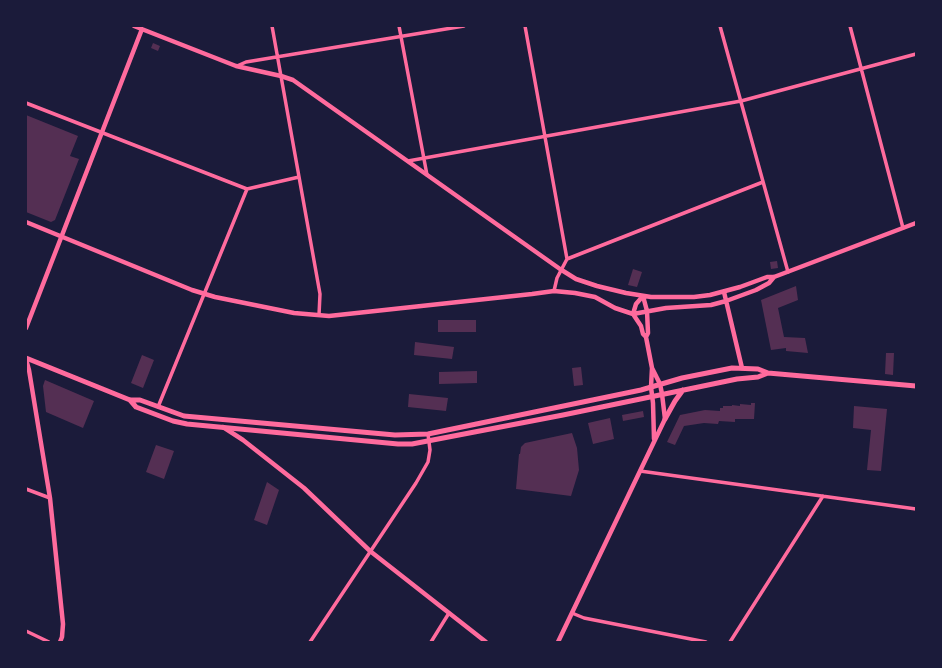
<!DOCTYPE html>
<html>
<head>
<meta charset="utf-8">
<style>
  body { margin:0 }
  #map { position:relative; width:942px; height:668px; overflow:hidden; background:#1b1b3a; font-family:Signika,sans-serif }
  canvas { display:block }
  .frame { position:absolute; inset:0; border:27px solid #1b1b3a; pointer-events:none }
</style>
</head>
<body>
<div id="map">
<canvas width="942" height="668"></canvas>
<div class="frame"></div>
</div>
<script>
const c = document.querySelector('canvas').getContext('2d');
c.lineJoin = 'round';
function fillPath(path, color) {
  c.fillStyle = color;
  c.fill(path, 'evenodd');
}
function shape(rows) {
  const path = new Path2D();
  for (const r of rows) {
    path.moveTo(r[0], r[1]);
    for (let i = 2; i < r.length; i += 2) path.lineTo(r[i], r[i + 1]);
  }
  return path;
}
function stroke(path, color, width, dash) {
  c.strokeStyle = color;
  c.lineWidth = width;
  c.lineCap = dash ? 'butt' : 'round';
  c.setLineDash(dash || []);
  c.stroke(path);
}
const building = shape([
  [153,43,160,46,158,51,151,48],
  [26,115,78,136,70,156,79,159,55,220,51,222,26,212],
  [777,261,778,268,771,269,770,262],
  [633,269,642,272,637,287,628,285],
  [796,286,798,300,778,308,784,337,805,338,808,353,786,351,786,348,771,350,761,300],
  [438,320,476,320,476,332,438,332],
  [415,342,454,347,452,359,414,355],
  [886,353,894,353,893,375,885,374],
  [142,355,154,360,143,388,131,383],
  [581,367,583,385,574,386,572,368],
  [477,371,477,383,439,384,439,372],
  [45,380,94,401,83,428,46,412,43,386],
  [409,394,448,398,446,411,408,407],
  [751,403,755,403,754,419,735,419,735,422,719,421,718,424,704,423,684,426,675,445,667,442,680,415,705,410,720,411,720,408,723,408,723,406,732,406,732,405,740,406,740,404,751,405],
  [854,406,887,409,881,471,867,470,871,430,853,428],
  [643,411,644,417,623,421,622,415],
  [610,418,614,439,593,444,588,423],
  [572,433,577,448,579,470,571,496,516,489,519,454,520,454,521,447,525,443],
  [156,445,174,451,164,479,146,472],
  [267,482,279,490,267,525,254,520]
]);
const minor = shape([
  [272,26,320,294,319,315],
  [399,26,427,175],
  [525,26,567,259],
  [720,26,788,272],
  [850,26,903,228],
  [237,66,246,62,464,26],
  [26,103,247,189,299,177],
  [408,161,741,101,916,54],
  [567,259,763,182],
  [554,291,557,278,567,259],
  [158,407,247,189],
  [640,471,916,509],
  [26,489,50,498],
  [572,613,584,618,706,642],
  [26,631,49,642],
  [310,642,416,483,428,462,430,450,428,434],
  [431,642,449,613],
  [730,642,823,496]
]);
const tertiary = shape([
  [134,26,236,66,281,76,293,80,560,269,576,279,597,286,626,293,651,297,694,297,710,295,740,287,767,277,774,277,916,223],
  [26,222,192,290,215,297,294,313,329,316,532,294,554,291,575,293,595,297,615,308,633,314,666,308,711,305,726,301,756,290,769,283,774,277],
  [724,292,742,368],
  [643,296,647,311,648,333,646,337,652,368,651,387,653,403,654,439],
  [633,314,641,326,643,334,646,337],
  [633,314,636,304,643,296],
  [26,328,142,29],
  [26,359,29,370,50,498,63,624,62,637,60,642],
  [223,427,243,440,304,488,370,551,486,642],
  [558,642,665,419,662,394,660,384,652,368]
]);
const secondary = shape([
  [26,358,130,400,140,400,184,416,395,435,428,434,641,390,682,378,732,368,758,369,768,373,916,386],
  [130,400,136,407,173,421,187,424,398,444,412,444,563,415,737,379,758,377,768,373],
  [665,419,675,401,683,390]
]);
fillPath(building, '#542f53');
stroke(minor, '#ff6b9d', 3.5);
stroke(tertiary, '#ff6b9d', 4.5);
stroke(secondary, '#ff6b9d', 5);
</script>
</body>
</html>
